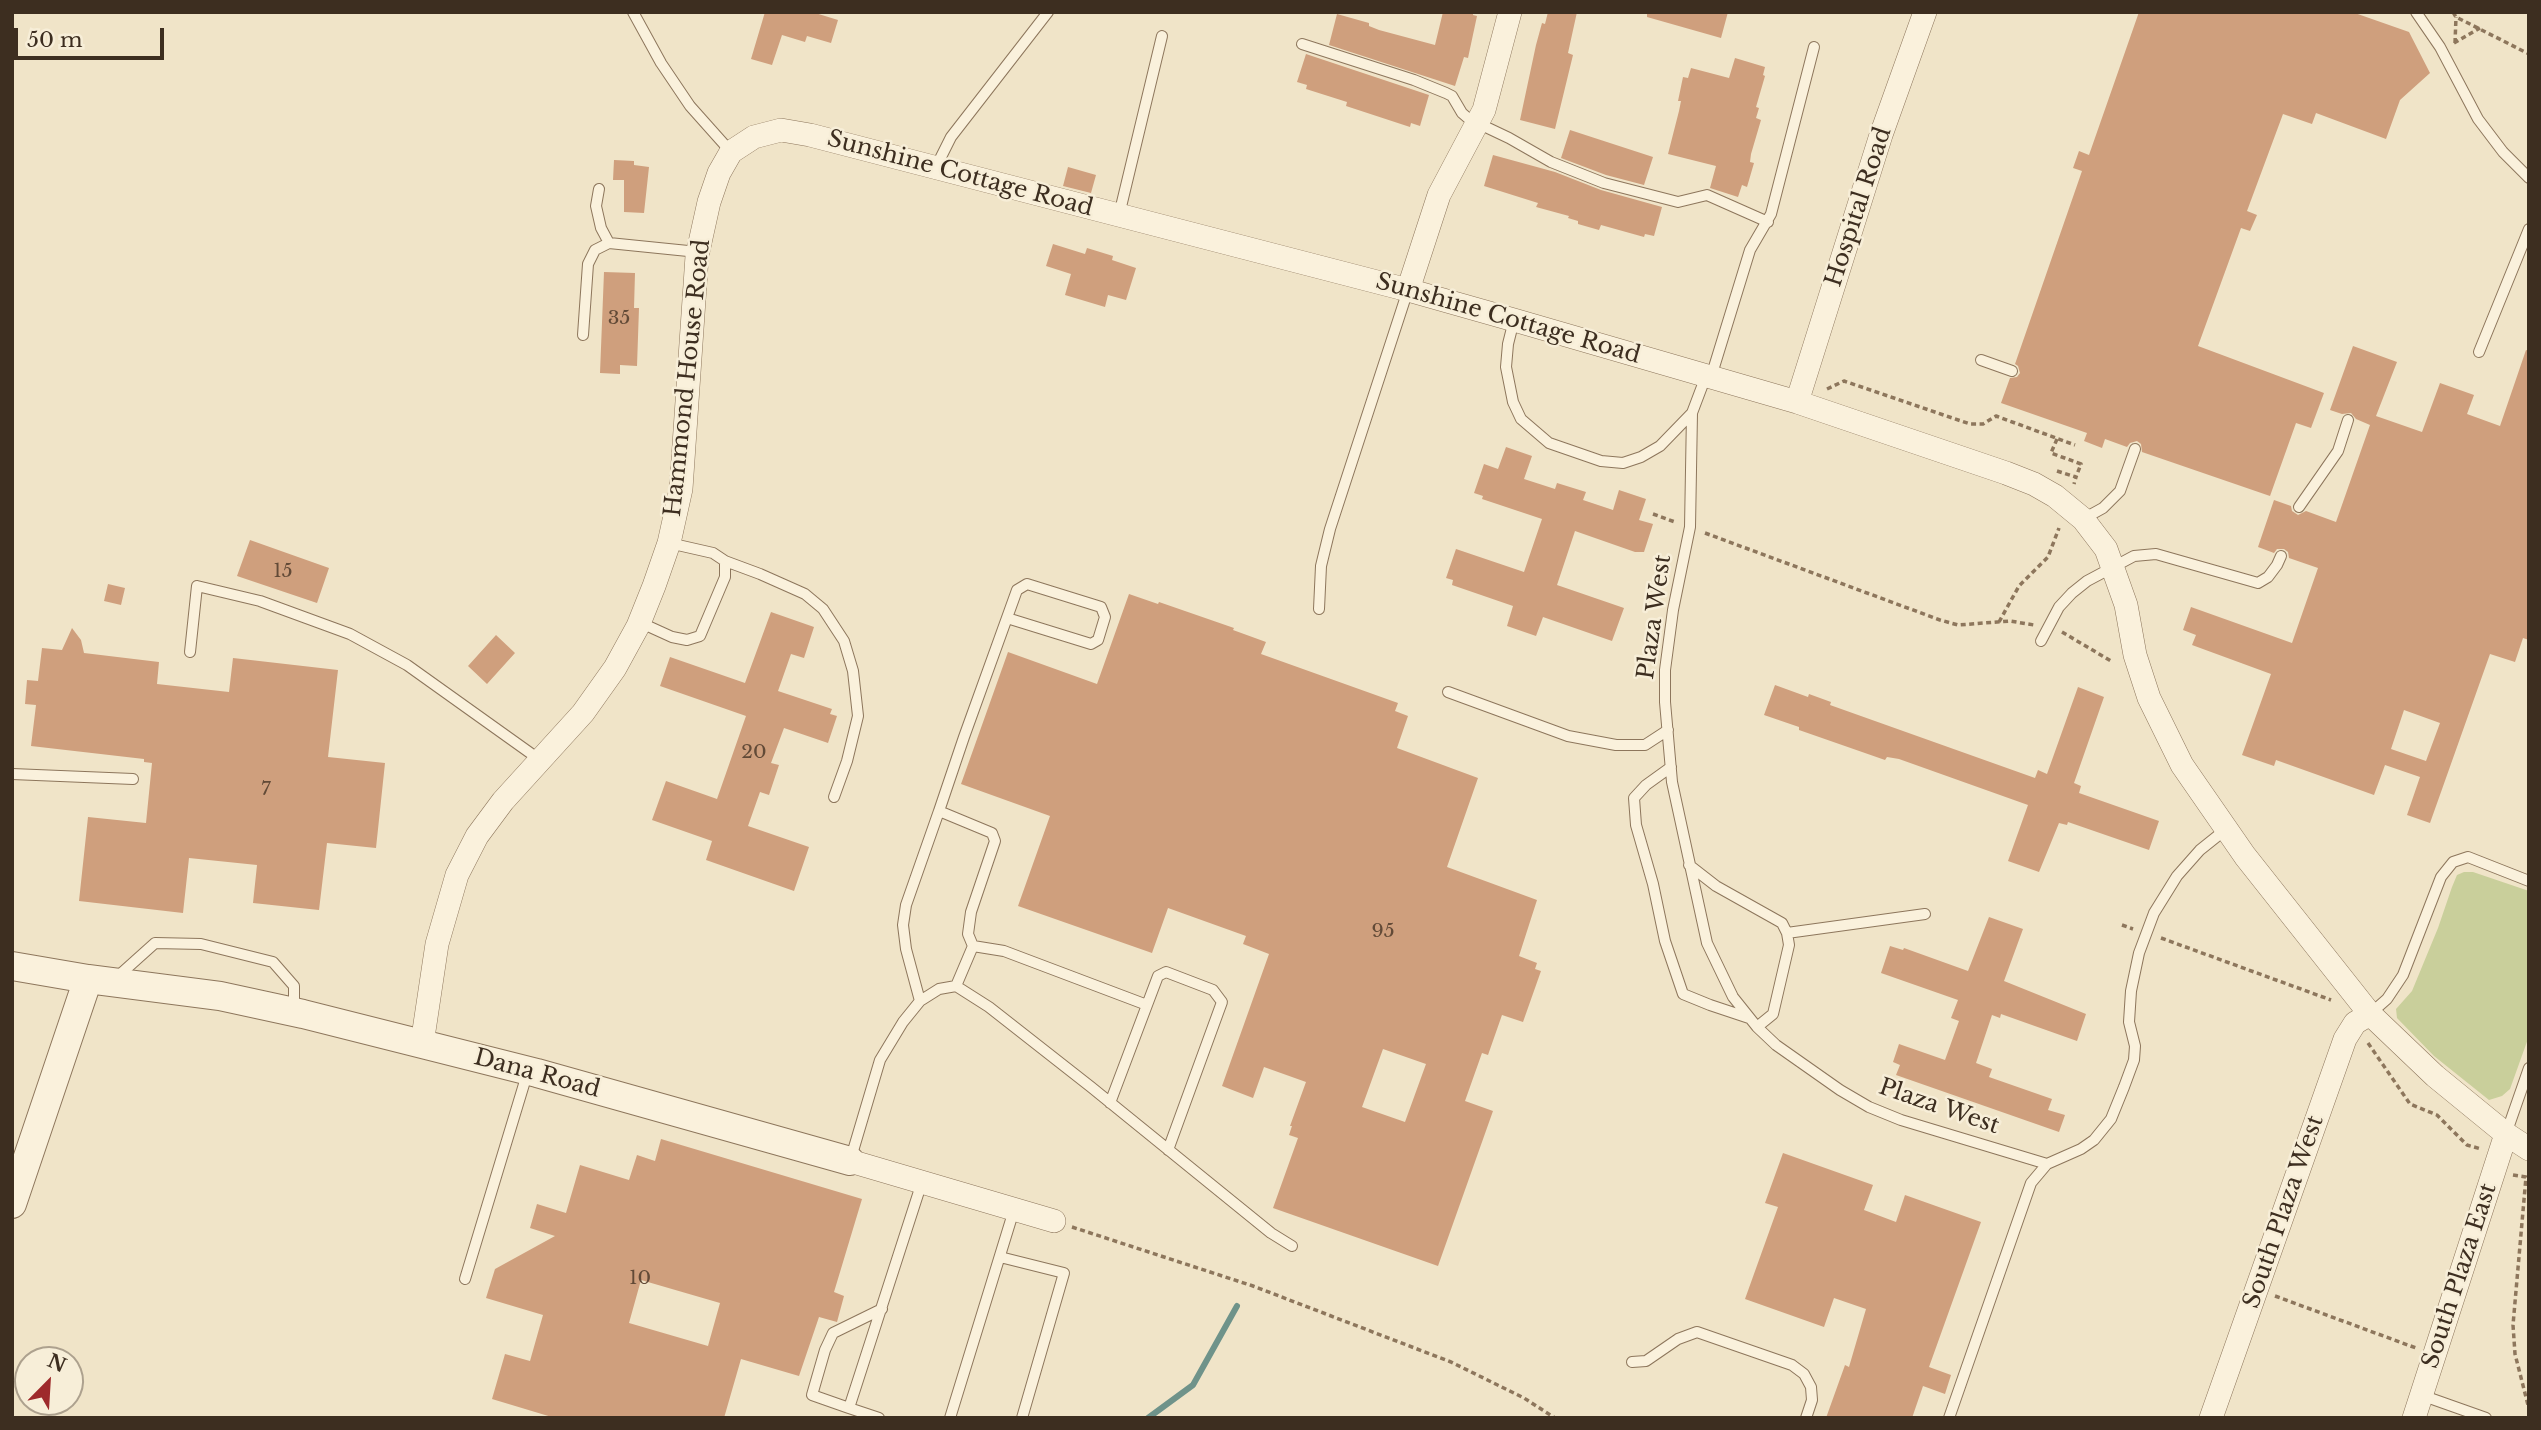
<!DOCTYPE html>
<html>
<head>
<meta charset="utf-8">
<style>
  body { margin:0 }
  #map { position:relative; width:2541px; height:1430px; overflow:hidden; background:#f0e4c8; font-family:"Libre Baskerville",serif }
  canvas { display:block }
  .frame { position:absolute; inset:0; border:14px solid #3d2e20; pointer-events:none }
  .north { position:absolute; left:14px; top:1346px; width:70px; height:70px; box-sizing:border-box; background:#f7eed8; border:2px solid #ada18e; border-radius:50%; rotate:24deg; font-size:19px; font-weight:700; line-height:28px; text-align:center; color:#3d2e20 }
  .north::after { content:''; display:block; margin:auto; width:24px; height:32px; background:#9e2a2b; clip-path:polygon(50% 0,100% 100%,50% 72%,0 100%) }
  .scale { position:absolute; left:14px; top:28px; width:150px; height:32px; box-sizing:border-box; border:4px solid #3d2e20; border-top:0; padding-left:9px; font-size:21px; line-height:24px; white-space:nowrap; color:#3d2e20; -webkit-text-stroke:5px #f7eed8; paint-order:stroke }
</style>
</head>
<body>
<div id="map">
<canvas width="2541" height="1430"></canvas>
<div class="frame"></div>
<div class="north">N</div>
<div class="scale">50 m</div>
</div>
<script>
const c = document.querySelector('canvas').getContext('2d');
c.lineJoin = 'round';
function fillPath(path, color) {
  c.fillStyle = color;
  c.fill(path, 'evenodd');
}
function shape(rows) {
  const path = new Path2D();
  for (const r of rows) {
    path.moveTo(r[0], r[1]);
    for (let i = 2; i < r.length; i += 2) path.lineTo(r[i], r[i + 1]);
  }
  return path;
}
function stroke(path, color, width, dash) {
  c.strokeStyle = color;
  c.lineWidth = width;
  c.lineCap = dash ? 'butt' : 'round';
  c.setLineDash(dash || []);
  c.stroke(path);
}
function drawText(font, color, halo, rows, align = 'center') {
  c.font = font + ' "Libre Baskerville",serif';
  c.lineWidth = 5;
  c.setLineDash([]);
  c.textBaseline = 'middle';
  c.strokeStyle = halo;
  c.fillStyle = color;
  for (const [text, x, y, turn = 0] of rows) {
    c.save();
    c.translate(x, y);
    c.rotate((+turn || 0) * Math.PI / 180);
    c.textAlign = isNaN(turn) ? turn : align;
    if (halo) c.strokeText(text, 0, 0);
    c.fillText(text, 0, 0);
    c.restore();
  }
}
const green = shape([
  [2464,872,2473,872,2529,891,2529,1036,2510,1089,2502,1096,2489,1100,2434,1056,2397,1018,2396,1009,2412,991,2438,928,2452,887,2457,875]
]);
const stream = shape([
  [1148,1418,1193,1385,1237,1306]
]);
const building = shape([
  [765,12,812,12,838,20,831,43,807,36,805,42,782,35,772,65,751,59],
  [1443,12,1473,12,1473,15,1477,16,1468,58,1464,57,1455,86,1329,45,1337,14,1369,23,1369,26,1379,30,1435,45],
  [1548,12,1577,12,1568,53,1573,55,1555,129,1520,120,1536,45,1542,23,1545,24],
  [1647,12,1728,12,1721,38,1647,17],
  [2139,12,2352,12,2409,32,2430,73,2400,100,2386,139,2316,113,2312,124,2283,114,2247,211,2257,215,2250,231,2241,228,2198,346,2324,393,2311,428,2296,423,2270,496,2142,452,2141,444,2137,441,2130,443,2127,447,2105,439,2102,448,2084,441,2087,433,2001,403,2010,378,2017,377,2020,373,2018,366,2015,364,2082,171,2073,168,2079,151,2089,155],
  [1306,54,1429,95,1420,126,1411,123,1410,127,1346,106,1347,102,1306,89,1307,85,1297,82],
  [1735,58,1765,67,1763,75,1765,76,1756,107,1759,108,1756,118,1761,120,1751,154,1750,162,1754,163,1747,187,1742,185,1738,197,1710,188,1716,166,1668,154,1679,111,1681,101,1678,101,1683,77,1688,78,1691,68,1729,78],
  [1570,130,1653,157,1644,185,1606,175,1561,158],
  [1493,155,1555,172,1601,190,1662,207,1654,236,1645,234,1644,237,1601,225,1599,230,1578,224,1578,221,1568,218,1569,216,1536,207,1538,203,1484,186],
  [614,160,634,161,634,165,649,167,644,213,624,212,624,180,613,180],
  [1068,167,1096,175,1091,193,1063,186],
  [1053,244,1085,254,1087,248,1113,256,1112,260,1136,268,1126,300,1108,295,1105,307,1065,295,1071,274,1046,266],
  [604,272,635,273,634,308,639,308,637,366,620,365,620,374,600,373],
  [2353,346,2397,362,2376,416,2422,432,2440,383,2474,395,2467,414,2500,426,2526,350,2529,351,2529,640,2523,638,2515,662,2490,654,2430,823,2407,815,2420,777,2385,765,2374,795,2276,760,2274,766,2242,755,2271,674,2192,645,2196,635,2183,630,2191,607,2292,643,2318,568,2289,558,2288,552,2284,549,2277,549,2274,553,2258,547,2274,500,2291,506,2292,511,2298,515,2306,511,2336,522,2370,425,2356,419,2351,413,2342,414,2330,410],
  [2404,710,2440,723,2426,761,2391,749],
  [1506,447,1532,456,1524,479,1555,489,1557,483,1586,492,1583,500,1613,510,1619,490,1646,499,1639,520,1653,524,1644,552,1635,552,1575,531,1557,585,1624,608,1612,641,1543,617,1536,636,1507,626,1513,606,1452,585,1453,580,1446,578,1456,549,1524,572,1542,519,1482,499,1483,496,1474,493,1484,464,1498,469],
  [250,540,329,568,317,603,237,576],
  [108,584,125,588,121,605,104,601],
  [1129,594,1158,604,1159,602,1234,628,1233,630,1266,642,1261,654,1398,703,1395,711,1408,716,1397,748,1478,778,1447,867,1537,900,1519,956,1537,963,1535,969,1541,971,1523,1022,1502,1015,1488,1055,1482,1053,1465,1101,1493,1111,1438,1266,1273,1208,1298,1138,1289,1135,1292,1126,1290,1126,1306,1082,1264,1067,1253,1098,1222,1086,1269,954,1243,944,1246,936,1168,908,1152,953,1018,906,1050,816,961,784,1008,652,1097,684],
  [1383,1049,1426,1064,1405,1122,1362,1107],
  [771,612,814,627,804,658,791,654,778,691,832,709,830,714,837,716,828,743,784,728,771,763,779,765,769,795,760,792,748,826,809,847,794,891,706,860,712,841,652,820,666,781,717,799,746,716,660,686,670,657,745,683],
  [72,628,81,640,84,653,159,662,157,684,229,692,233,658,338,670,328,757,385,763,376,848,327,843,319,910,253,903,257,865,189,858,183,913,79,901,88,817,146,823,152,763,144,762,144,759,31,746,36,705,25,704,27,680,38,681,42,648,62,650],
  [496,635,515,653,487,684,468,666],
  [1775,685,1808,697,1809,694,1831,702,1830,705,2035,778,2038,770,2047,774,2078,687,2104,697,2074,783,2081,786,2079,793,2159,821,2149,850,2068,822,2067,825,2059,823,2039,872,2008,861,2028,805,1899,759,1887,757,1885,760,1799,730,1799,727,1764,715],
  [1989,917,2023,929,2004,981,2086,1014,2077,1041,2001,1014,2000,1018,1992,1015,1976,1063,1992,1069,1989,1077,2052,1099,2048,1110,2065,1115,2059,1132,1896,1075,1900,1065,1893,1062,1899,1044,1945,1060,1959,1021,1951,1018,1958,1000,1881,973,1890,946,1903,950,1904,948,1968,971],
  [661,1139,862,1199,834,1292,844,1296,837,1322,819,1317,799,1376,741,1359,724,1418,555,1418,492,1399,505,1354,530,1361,543,1315,486,1298,495,1269,555,1236,530,1228,537,1204,566,1213,580,1165,629,1180,637,1155,655,1161],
  [641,1280,720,1303,708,1346,629,1323],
  [1783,1153,1873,1185,1864,1210,1896,1222,1905,1195,1981,1222,1929,1367,1951,1375,1945,1394,1923,1386,1912,1418,1826,1418,1845,1365,1849,1367,1866,1309,1834,1298,1824,1327,1745,1299,1778,1207,1765,1203]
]);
const path = shape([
  [2453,12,2456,17,2529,54],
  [2454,43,2480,28],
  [2455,43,2456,17],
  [1827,389,1844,381,1970,424,1983,424,1996,416,2075,445],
  [2057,439,2051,453,2081,464,2076,477],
  [2057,471,2076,477,2074,484],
  [1653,514,1675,522],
  [1705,533,1940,620,1958,625,2010,621,2034,625],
  [1999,622,2019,586,2048,557,2059,528],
  [2062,632,2111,661],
  [2122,925,2133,929],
  [2161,938,2331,1000],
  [2368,1043,2410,1104,2437,1115,2467,1145,2481,1149],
  [2513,1175,2526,1177,2513,1325,2515,1354,2529,1409],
  [1072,1227,1253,1286,1451,1362,1524,1398,1555,1418],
  [2275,1296,2416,1348]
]);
const service = shape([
  [633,12,661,63,690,106,731,152],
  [2416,12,2440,47,2478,119,2503,152,2529,178],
  [1302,44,1414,80,1446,93,1452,96,1462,113,1469,119,1509,138,1551,162,1604,183,1678,202,1707,195,1768,222],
  [936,167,951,137,1048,12],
  [599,189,596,206,601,228,609,243],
  [1119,215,1162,36],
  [1514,320,1508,344,1506,367,1513,402,1521,419,1549,443,1601,461,1623,463,1641,457,1660,446,1692,413],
  [583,335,588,264,595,250,609,243,698,252],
  [2479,352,2529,229],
  [1981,360,2012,371],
  [1706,376,1692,413,1690,527,1673,610,1665,670,1665,702,1672,782,1707,943,1733,997,1757,1027,1776,1045,1840,1090,1869,1107,1901,1120,2047,1164],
  [1711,377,1750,250,1771,214,1814,47],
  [2299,507,2338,451,2348,420],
  [2083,519,2103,508,2120,491,2135,449],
  [725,561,760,574,805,594,823,609,844,641,853,671,858,716,847,761,834,797],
  [1319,609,1321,566,1330,529,1408,290],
  [639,622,672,637,687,640,700,636,725,577,725,561,713,553,669,543],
  [2041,641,2059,607,2072,593,2087,581,2134,556,2156,554,2258,583,2268,577,2277,565,2281,556],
  [190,652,197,586,260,601,350,634,407,665,540,760],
  [1448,692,1568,736,1616,745,1645,745,1668,730],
  [1671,767,1646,785,1634,798,1636,825,1653,884,1665,941,1683,994,1710,1005,1749,1018],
  [12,774,133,779],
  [1689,865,1716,886,1782,923,1787,933,1789,945,1773,1014,1757,1027],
  [1787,933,1925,914],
  [973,946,968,934,971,912,995,841,992,833,939,811,964,737,1017,590,1027,584,1101,607,1105,617,1098,640,1091,644,1007,618],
  [116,978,155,943,201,944,273,962,294,986,294,1010],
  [956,986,973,946,1004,951,1147,1005],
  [920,1001,906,949,903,925,906,905,939,811],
  [2370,1014,2387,999,2403,975,2441,877,2453,862,2468,857,2529,881],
  [1110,1103,1158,976,1166,972,1213,990,1222,1002,1168,1150],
  [2506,1134,2529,1068],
  [850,1161,880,1060,903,1022,920,1001,939,989,956,986,989,1007,1091,1087,1271,1233,1292,1246],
  [1000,1257,1064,1273,1022,1418],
  [465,1279,528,1071],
  [1632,1362,1646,1361,1678,1339,1697,1332,1792,1365,1804,1374,1811,1387,1812,1400,1806,1418],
  [2421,1395,2486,1418],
  [849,1408,812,1395,825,1350,833,1333,882,1309],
  [879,1418,849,1408,922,1182],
  [950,1418,1014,1210],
  [1949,1418,2031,1183,2047,1164,2081,1149,2094,1140,2111,1119,2124,1087,2134,1060,2135,1046,2129,1022,2131,991,2139,953,2154,913,2177,876,2200,850,2225,830]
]);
const minor = shape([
  [1408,290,1439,195,1484,110,1510,12],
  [1797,402,1881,135,1925,12],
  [422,1044,437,944,457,875,477,836,503,801,583,713,615,668,638,626,654,586,669,543,681,489,697,256,709,202,719,173,731,152,754,137,781,130,810,135,1408,290,1514,320,1797,402,2006,473,2034,484,2055,496,2083,519,2106,549,2126,605,2135,655,2149,698,2182,765,2245,856,2370,1014,2435,1076,2506,1134,2529,1149],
  [850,1161,1054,1221],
  [2211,1418,2345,1039,2355,1023,2370,1014],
  [2414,1418,2506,1134]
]);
const tertiary = shape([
  [12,966,88,979,220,996,303,1014,537,1073,850,1161],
  [12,1204,88,979]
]);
const numberNames = [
  ["35",619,319],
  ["15",283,572],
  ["20",754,753],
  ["7",266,790],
  ["95",1383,932],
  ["10",640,1279]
];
const streetNames = [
  ["Sunshine Cottage Road",960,174,15],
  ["Hospital Road",1859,207,-72],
  ["Sunshine Cottage Road",1508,319,16],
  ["Hammond House Road",688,378,-84],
  ["Plaza West",1655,617,-82],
  ["Dana Road",537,1074,15],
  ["Plaza West",1939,1107,19],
  ["South Plaza West",2284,1212,-71],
  ["South Plaza East",2460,1276,-72]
];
fillPath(green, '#c9cf9b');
stroke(stream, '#6f938a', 6);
fillPath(building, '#cf9f7d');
stroke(service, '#8d765c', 12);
stroke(minor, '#8d765c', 24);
stroke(tertiary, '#8d765c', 30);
stroke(path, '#8d765c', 3.5, [5, 3.5]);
stroke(service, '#faf1dc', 10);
stroke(minor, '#faf1dc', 23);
stroke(tertiary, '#faf1dc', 28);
drawText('19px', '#624a37', null, numberNames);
drawText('23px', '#3d2e20', '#f7eed8', streetNames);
</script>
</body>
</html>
